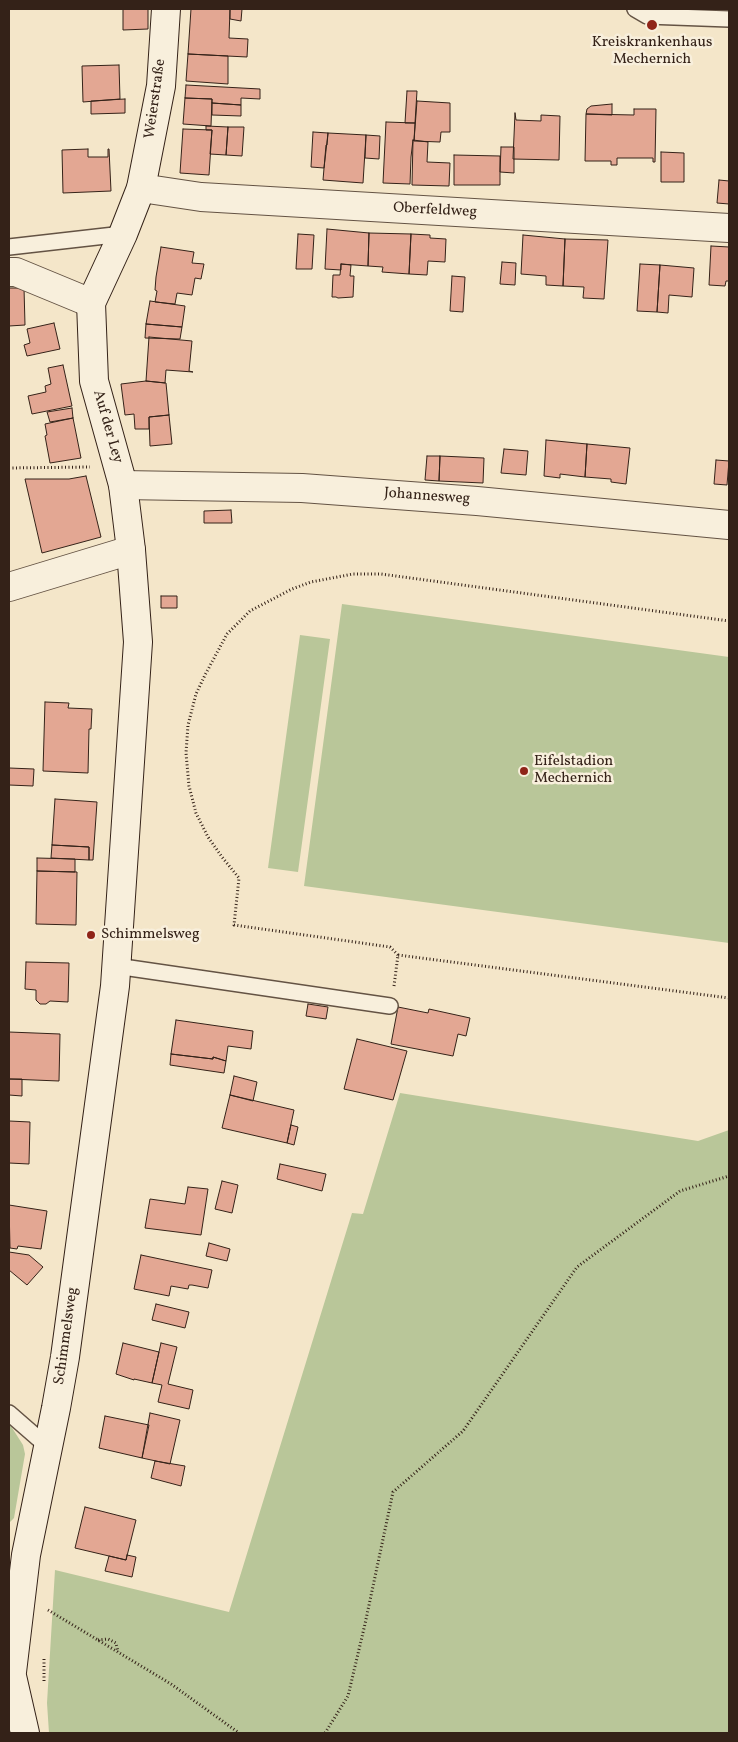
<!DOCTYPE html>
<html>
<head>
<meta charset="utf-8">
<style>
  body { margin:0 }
  #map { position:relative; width:738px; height:1742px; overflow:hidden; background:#f4e6c9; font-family:Vollkorn,serif }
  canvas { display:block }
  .frame { position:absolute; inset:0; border:10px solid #342218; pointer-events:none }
</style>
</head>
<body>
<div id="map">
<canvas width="738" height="1742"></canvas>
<div class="frame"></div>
</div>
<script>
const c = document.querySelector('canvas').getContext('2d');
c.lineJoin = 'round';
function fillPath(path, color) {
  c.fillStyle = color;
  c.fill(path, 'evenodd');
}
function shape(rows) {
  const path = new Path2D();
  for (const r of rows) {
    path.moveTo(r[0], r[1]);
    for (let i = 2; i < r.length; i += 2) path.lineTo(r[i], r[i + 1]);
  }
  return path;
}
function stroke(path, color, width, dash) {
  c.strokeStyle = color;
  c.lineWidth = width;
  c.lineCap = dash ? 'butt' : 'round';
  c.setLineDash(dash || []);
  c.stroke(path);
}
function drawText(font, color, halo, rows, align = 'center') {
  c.font = font + ' Vollkorn,serif';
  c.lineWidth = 5;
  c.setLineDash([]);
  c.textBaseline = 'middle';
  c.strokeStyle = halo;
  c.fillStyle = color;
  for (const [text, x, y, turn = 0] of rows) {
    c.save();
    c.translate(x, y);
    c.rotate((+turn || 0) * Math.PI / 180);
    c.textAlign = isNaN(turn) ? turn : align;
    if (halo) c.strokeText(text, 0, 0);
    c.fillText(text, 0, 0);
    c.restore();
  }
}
const green = shape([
  [342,604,729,657,729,943,304,886],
  [300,635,330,639,298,872,268,868],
  [400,1093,698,1141,729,1130,729,1733,49,1733,47,1703,55,1570,229,1612,352,1213,363,1214],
  [9,1423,23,1445,25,1454,14,1518,9,1523]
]);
const building = shape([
  [123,9,148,9,148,29,123,30,123,9],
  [191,9,230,9,229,38,248,39,247,57,188,54,191,9],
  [230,9,242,9,241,21,230,19,230,9],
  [188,54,228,56,228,84,186,81,188,54],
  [119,65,120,99,83,102,82,66,119,65],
  [186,85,260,89,260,99,241,98,241,105,212,103,212,99,185,98,186,85],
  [407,91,417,91,415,123,405,123,407,91],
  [185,98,212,99,211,126,183,124,185,98],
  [125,99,125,113,91,114,91,101,125,99],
  [417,101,450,103,450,132,441,132,440,142,414,141,417,101],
  [212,103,241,105,241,116,212,115,212,103],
  [612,104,612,115,586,114,587,109,591,106,612,104],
  [634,109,656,109,655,162,653,162,653,158,617,158,617,165,611,165,611,161,585,161,586,114,634,115,634,109],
  [515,113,516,120,541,121,541,115,560,116,559,160,513,159,515,113],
  [386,122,415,123,414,141,413,140,411,157,410,184,383,183,386,122],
  [206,126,228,127,226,155,210,154,212,130,206,130,206,126],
  [228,127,244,127,242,156,226,155,228,127],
  [183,129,212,130,209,175,180,173,183,129],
  [313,132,328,133,324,168,311,167,313,132],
  [328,133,366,135,363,183,323,180,326,145,327,145,328,133],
  [366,135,380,136,379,159,365,158,366,135],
  [413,140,428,142,427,162,450,163,449,186,412,185,413,140],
  [501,147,514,147,514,173,500,172,501,147],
  [88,149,88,157,108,157,108,149,109,149,111,191,63,193,62,150,88,149],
  [661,152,684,153,684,182,661,182,661,152],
  [454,155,500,156,500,185,454,185,454,155],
  [719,180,729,181,729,204,717,203,719,180],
  [327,229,369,233,368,266,341,264,341,270,325,269,327,229],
  [369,233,411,234,409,274,382,272,383,267,368,266,369,233],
  [298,234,314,235,312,269,296,269,298,234],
  [411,234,430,235,430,238,446,239,445,262,428,261,427,275,409,274,411,234],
  [523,235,565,239,563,286,546,285,546,276,521,274,523,235],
  [565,239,608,240,604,299,583,298,584,287,563,286,565,239],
  [711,246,729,247,729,281,726,281,725,286,709,285,711,246],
  [161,247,194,252,192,263,204,264,201,279,195,278,192,295,177,293,175,304,155,302,157,291,155,290,156,277,161,247],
  [502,262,516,263,515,285,500,284,502,262],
  [341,264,351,265,350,276,354,276,353,297,338,298,336,297,332,297,333,275,340,275,341,264],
  [640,264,660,265,657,312,637,311,640,264],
  [660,265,694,268,692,297,669,295,668,313,657,312,660,265],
  [452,276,465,277,463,312,450,311,452,276],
  [9,288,24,288,25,325,9,326,9,288],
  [150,301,185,306,182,327,146,324,150,301],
  [54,323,60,349,27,356,24,345,30,343,27,329,54,323],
  [146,324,182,327,180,339,145,338,146,324],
  [149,337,192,341,189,371,193,372,166,370,165,383,146,381,149,337],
  [63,365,72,406,32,414,28,396,46,392,45,386,51,384,48,368,63,365],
  [146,381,166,383,169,415,149,417,149,429,135,429,134,414,125,415,121,384,146,381],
  [72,408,73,418,50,422,47,412,72,408],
  [169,415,172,444,150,446,149,417,169,415],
  [73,418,81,458,50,463,45,436,47,435,45,424,73,418],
  [546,440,587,444,585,477,560,474,560,478,544,476,546,440],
  [587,444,630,448,626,484,611,482,611,479,585,477,587,444],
  [504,449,528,451,526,475,501,473,504,449],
  [427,456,440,456,439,481,425,480,427,456],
  [440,456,484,458,483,483,439,481,440,456],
  [716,460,729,461,727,485,714,484,716,460],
  [86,476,101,537,42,553,25,479,69,479,86,476],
  [231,510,232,523,204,523,204,511,231,510],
  [161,596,177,596,177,608,161,608,161,596],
  [45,702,69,703,68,708,92,709,91,729,89,729,88,773,43,771,45,702],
  [9,768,34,769,33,786,9,785,9,768],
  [55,799,97,802,93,860,89,860,89,847,52,845,55,799],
  [52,845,89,847,89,860,51,858,52,845],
  [37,858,75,859,75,872,37,871,37,858],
  [37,871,77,872,76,925,36,924,37,871],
  [26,962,69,963,68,1002,50,1001,46,1004,40,1004,36,1000,36,990,25,989,26,962],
  [308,1004,328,1007,326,1019,306,1016,308,1004],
  [398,1007,428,1013,429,1009,470,1018,466,1036,458,1034,453,1056,391,1044,398,1007],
  [176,1020,253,1031,251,1049,228,1046,226,1061,213,1057,213,1059,171,1054,176,1020],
  [9,1032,60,1034,59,1081,9,1079,9,1032],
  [357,1039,407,1051,393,1100,344,1089,357,1039],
  [171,1054,213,1059,213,1057,226,1061,224,1073,170,1065,171,1054],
  [234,1076,257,1082,253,1101,230,1095,234,1076],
  [9,1079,22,1079,22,1096,9,1095,9,1079],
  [230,1095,294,1110,287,1143,222,1128,230,1095],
  [9,1121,30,1122,29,1164,9,1163,9,1121],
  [291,1125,298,1127,294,1145,287,1143,291,1125],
  [280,1164,326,1174,322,1191,277,1179,280,1164],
  [222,1181,238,1185,232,1213,215,1209,222,1181],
  [188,1187,208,1189,201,1235,145,1228,150,1199,185,1204,188,1187],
  [9,1205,47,1211,41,1249,18,1246,17,1249,10,1248,9,1205],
  [209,1243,230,1249,227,1261,206,1256,209,1243],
  [9,1252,29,1255,43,1267,27,1285,9,1270,9,1252],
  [141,1255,212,1270,208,1288,192,1285,189,1285,188,1289,171,1286,169,1296,134,1289,141,1255],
  [156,1304,189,1312,185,1328,152,1320,156,1304],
  [123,1343,159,1352,152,1383,134,1379,134,1380,116,1374,123,1343],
  [161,1343,177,1347,168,1384,193,1390,189,1409,158,1402,162,1385,152,1383,161,1343],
  [150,1413,180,1420,170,1464,142,1458,150,1413],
  [105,1416,149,1425,142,1458,99,1448,105,1416],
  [155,1461,185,1466,181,1486,151,1478,155,1461],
  [85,1507,136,1520,126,1560,75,1548,85,1507],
  [127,1555,136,1557,132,1577,105,1571,109,1556,126,1560,127,1555]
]);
const path = shape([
  [9,468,90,467],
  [398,955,390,947,234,925,239,878,222,857,208,837,196,813,189,786,186,753,188,725,196,694,205,675,227,634,250,611,292,589,311,582,353,574,381,574,729,621],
  [394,986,398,955,729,998],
  [48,1610,171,1684,239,1733],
  [98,1640,108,1639,116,1643,118,1652],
  [44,1681,44,1659],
  [325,1733,348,1696,365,1624,393,1492,463,1431,577,1267,680,1191,729,1176]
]);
const lane = shape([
  [635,9,647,16,729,19],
  [9,247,123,234],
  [116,966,390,1006],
  [9,1413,48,1447]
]);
const street = shape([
  [141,188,201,197,729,228],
  [9,272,16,272,91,303],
  [123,485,302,488,477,501,729,525],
  [9,587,131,550]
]);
const secondary = shape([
  [12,1676,25,1733],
  [9,1697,26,1555,56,1408,65,1357,115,986,138,642,131,550,123,485,94,381,91,303,123,234,141,188,161,86,166,9]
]);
const markers = [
  [652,25,6,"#8f2418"],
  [524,771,5,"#8f2418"],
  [91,935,5,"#8f2418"]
];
const poiNames = [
  ["Kreiskrankenhaus",652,43,"center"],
  ["Mechernich",652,60,"center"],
  ["Eifelstadion",534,762],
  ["Mechernich",534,779],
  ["Schimmelsweg",101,935]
];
const streetNames = [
  ["Weierstraße",156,99,-82],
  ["Oberfeldweg",435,211,3],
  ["Auf der Ley",107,427,74],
  ["Johannesweg",427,497,4],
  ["Schimmelsweg",67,1336,-82]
];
fillPath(green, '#b9c699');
fillPath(building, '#e3a793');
stroke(building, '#342218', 1);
stroke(lane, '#645344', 18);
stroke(street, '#645344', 30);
stroke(secondary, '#342218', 30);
stroke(path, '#342218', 3, [1, 2.5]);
stroke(lane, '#f8efdc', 15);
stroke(street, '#f8efdc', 28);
stroke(secondary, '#f8efdc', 28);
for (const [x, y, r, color] of markers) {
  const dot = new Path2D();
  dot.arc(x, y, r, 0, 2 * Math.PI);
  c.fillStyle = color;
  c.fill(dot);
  stroke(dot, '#f8efdc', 2);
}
drawText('15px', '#342218', '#f8efdc', poiNames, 'left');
drawText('15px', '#342218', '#f8efdc', streetNames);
</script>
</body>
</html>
